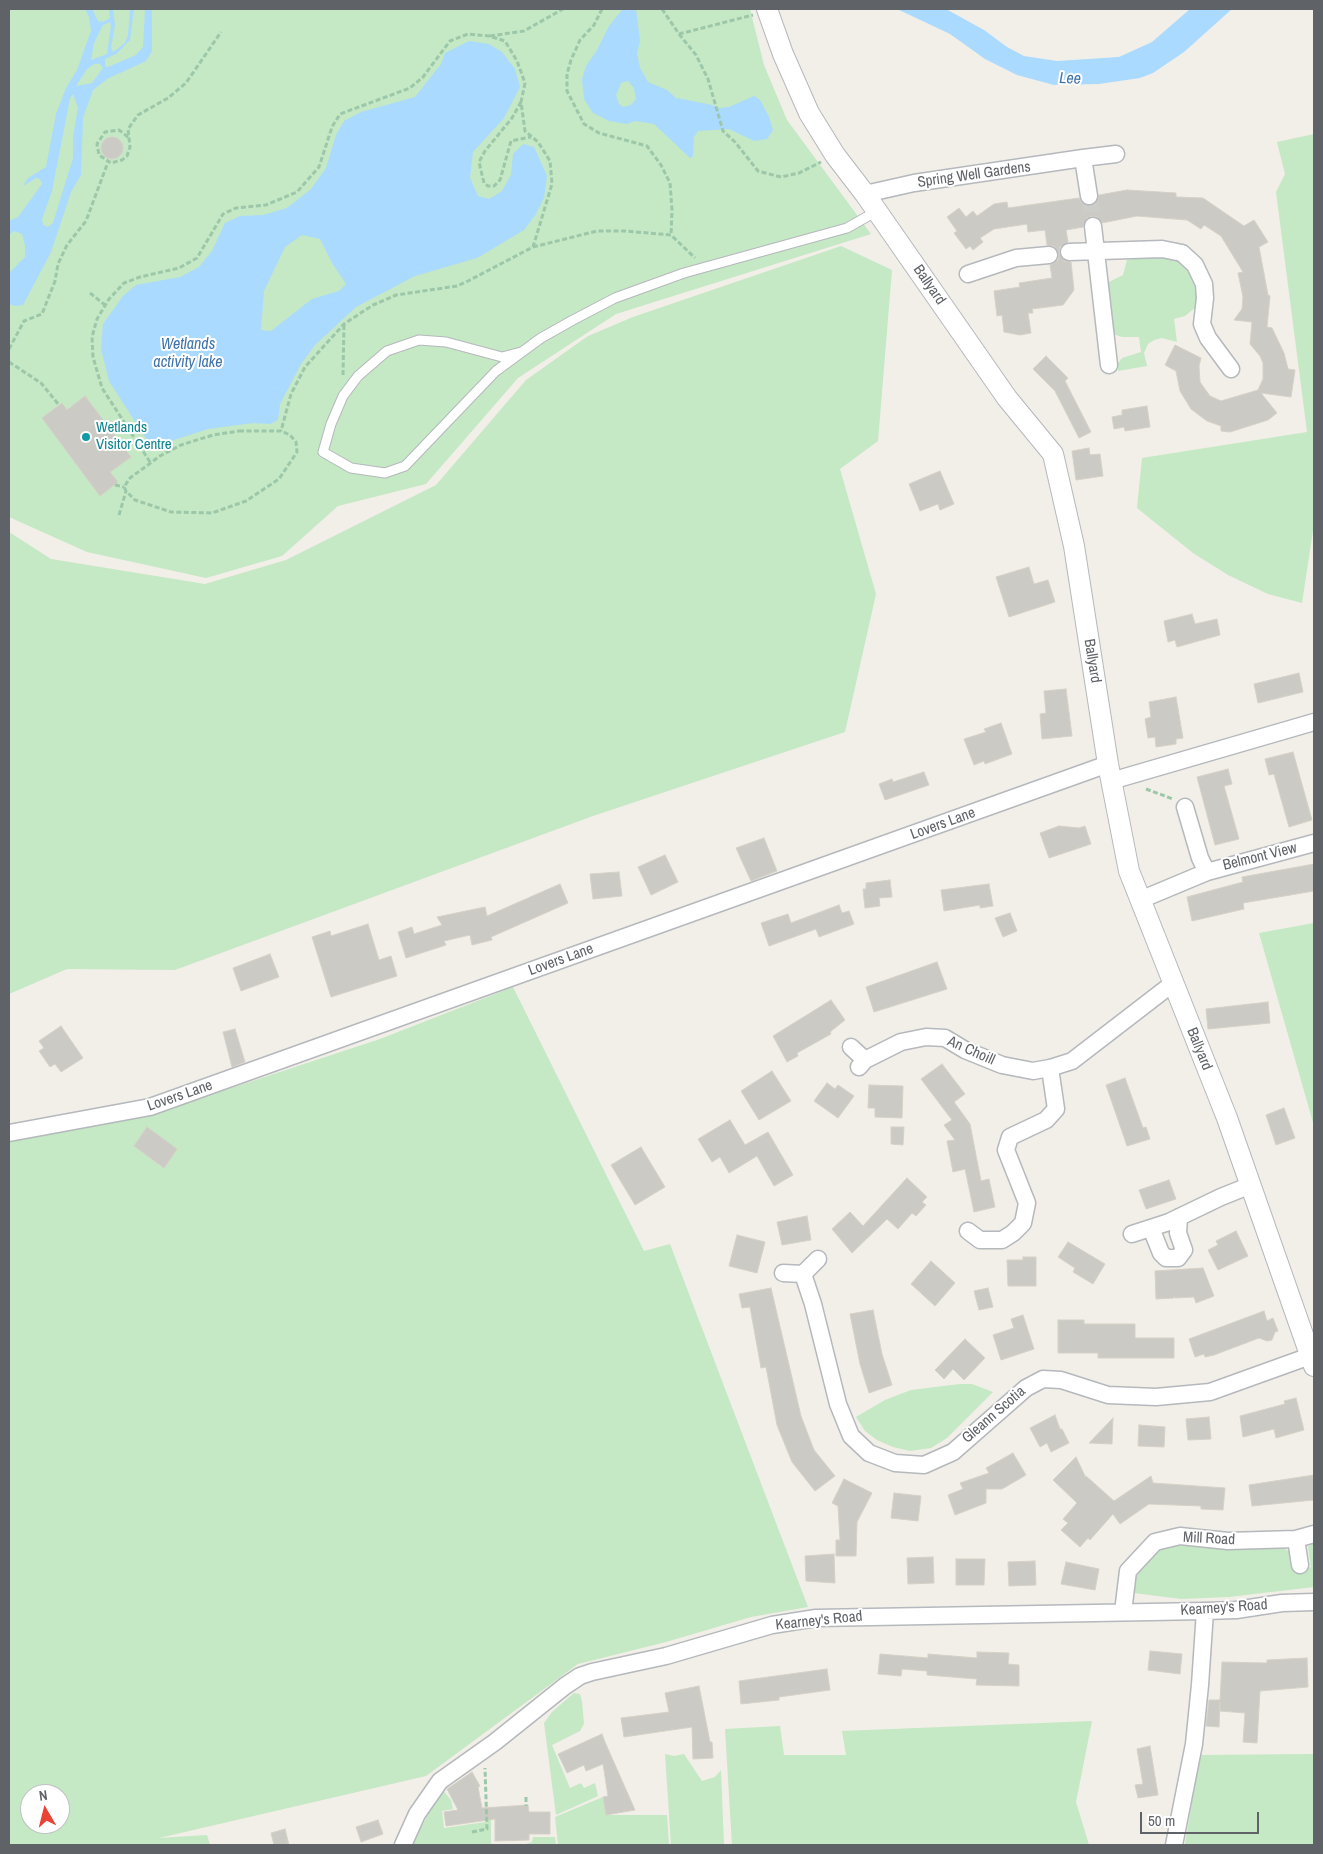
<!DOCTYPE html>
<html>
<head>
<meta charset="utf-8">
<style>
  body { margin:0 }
  #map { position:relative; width:1323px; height:1854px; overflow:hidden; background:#f1efe8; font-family:"Archivo Narrow",sans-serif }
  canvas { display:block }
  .frame { position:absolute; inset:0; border:10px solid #5f6368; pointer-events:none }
  .north { position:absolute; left:20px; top:1784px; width:50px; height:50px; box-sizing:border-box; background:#fff; border:1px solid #bfc1c3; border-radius:50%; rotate:352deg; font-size:14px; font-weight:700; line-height:20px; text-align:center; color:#5f6368 }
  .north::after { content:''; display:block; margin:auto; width:18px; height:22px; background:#ea4335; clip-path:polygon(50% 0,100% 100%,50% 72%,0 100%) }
  .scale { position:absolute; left:1140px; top:1812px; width:119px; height:22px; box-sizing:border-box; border:2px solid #5f6368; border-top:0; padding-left:6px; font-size:15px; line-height:18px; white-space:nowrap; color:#5f6368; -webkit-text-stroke:4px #fff; paint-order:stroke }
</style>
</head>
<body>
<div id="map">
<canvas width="1323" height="1854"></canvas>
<div class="frame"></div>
<div class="north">N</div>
<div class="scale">50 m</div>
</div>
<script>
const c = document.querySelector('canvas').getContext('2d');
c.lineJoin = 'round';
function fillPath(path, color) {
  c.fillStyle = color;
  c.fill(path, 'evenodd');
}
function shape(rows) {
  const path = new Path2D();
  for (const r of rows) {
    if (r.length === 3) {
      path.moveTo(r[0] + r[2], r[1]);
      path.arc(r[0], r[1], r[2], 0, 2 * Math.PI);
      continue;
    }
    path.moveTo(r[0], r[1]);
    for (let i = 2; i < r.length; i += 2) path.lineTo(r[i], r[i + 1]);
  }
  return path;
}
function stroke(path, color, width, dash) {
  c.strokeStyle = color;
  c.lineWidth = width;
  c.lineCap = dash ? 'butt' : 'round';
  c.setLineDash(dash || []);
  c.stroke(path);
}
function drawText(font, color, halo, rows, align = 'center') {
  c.font = font + ' "Archivo Narrow",sans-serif';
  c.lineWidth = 4;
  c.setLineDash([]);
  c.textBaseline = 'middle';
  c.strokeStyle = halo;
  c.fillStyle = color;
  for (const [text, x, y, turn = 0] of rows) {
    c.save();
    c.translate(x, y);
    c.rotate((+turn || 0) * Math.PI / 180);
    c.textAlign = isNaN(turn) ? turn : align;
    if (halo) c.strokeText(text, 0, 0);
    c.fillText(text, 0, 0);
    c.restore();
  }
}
const green = shape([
  [9,9,750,9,764,65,787,120,871,234,616,314,518,378,426,484,338,506,282,556,206,578,87,552,9,517],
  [1314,134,1314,524,1302,603,1268,594,1228,575,1193,553,1137,508,1142,458,1307,432,1276,192,1285,174,1277,142],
  [841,246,892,270,878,441,840,469,876,594,845,732,593,816,175,970,67,969,9,994,9,532,51,559,205,584,286,560,436,485,526,380,588,336,633,317],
  [1154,256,1174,259,1182,264,1190,274,1198,294,1196,307,1185,316,1174,319,1177,342,1162,338,1154,340,1148,344,1144,353,1147,366,1118,371,1118,363,1122,358,1141,352,1139,337,1122,337,1113,334,1107,283,1123,275,1127,260],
  [1314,923,1314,1126,1259,933],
  [513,987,644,1251,670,1244,808,1607,751,1617,666,1642,578,1664,426,1776,159,1838,207,1835,210,1845,9,1845,9,1142,146,1114,207,1096,380,1039],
  [30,1794,60,1794,60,1824,30,1824],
  [960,1384,972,1384,993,1392,947,1438,931,1448,910,1451,893,1447,877,1440,865,1431,856,1417,885,1400,911,1390],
  [1314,1541,1314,1587,1229,1597,1181,1599,1134,1593,1136,1579,1144,1560,1152,1553,1169,1547,1187,1545,1227,1550,1282,1547,1292,1553,1297,1570,1311,1567,1308,1547],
  [574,1693,580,1694,582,1701,584,1724,580,1731,552,1745,570,1788,581,1783,584,1788,595,1783,598,1796,556,1815,544,1723,552,1712],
  [1092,1721,1076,1802,1089,1845,732,1845,725,1729,780,1726,784,1755,846,1755,842,1731],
  [665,1754,674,1756,684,1754,702,1781,715,1777,721,1770,724,1845,671,1845],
  [1314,1754,1314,1845,1185,1845,1199,1755],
  [442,1789,451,1800,453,1809,442,1811,444,1828,486,1822,486,1816,491,1816,491,1845,412,1845,414,1833,423,1824],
  [603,1797,606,1815,667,1815,669,1845,558,1845,555,1817],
  [533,1837,555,1837,556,1845,523,1845,532,1842]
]);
const water = shape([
  [85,9,92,9,98,21,103,22,110,18,109,9,113,9,115,25,111,48,113,52,125,43,128,35,130,9,134,9,130,40,116,54,105,59,105,66,108,67,136,55,143,47,145,9,152,9,152,51,146,61,107,79,93,90,83,118,81,175,71,192,51,252,23,305,15,306,9,304,9,273,25,257,25,246,22,234,14,231,9,235,9,221,18,217,42,184,40,179,36,178,23,186,28,178,46,167,56,114,66,88,77,70,91,31,89,17],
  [110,22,111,25,107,54,91,60,94,43,103,25],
  [94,64,100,64,103,68,92,83,76,86,87,69],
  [73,94,78,108,73,137,73,158,53,223,48,227,43,225,42,219,52,191,70,98],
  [623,9,636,9,640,41,637,53,640,68,648,82,667,90,676,98,708,104,720,108,729,107,754,96,760,100,769,117,773,130,767,139,754,141,729,129,698,131,694,137,693,156,690,158,654,124,635,121,627,124,609,121,593,113,584,99,582,79,586,66,596,52,609,26],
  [628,81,634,88,636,99,631,105,623,107,619,104,616,95,621,83],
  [897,9,946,9,984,30,1007,47,1024,56,1057,61,1119,57,1152,42,1190,9,1232,9,1184,52,1153,73,1140,78,1099,84,1054,85,1017,75,985,59,950,34],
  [469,41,489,44,502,52,515,69,520,87,504,118,473,152,470,178,478,196,489,199,502,191,511,175,513,154,523,144,534,147,547,176,544,198,536,214,524,230,477,258,415,276,356,307,315,345,301,364,280,404,278,420,270,424,253,423,208,429,171,441,154,451,109,381,101,349,103,324,123,296,136,285,180,277,199,267,212,251,225,223,240,216,263,215,287,208,311,189,326,168,336,135,344,121,361,112,415,97,441,64,445,53],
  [302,235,320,239,332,263,346,284,339,291,312,299,271,331,261,330,264,291,285,247]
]);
const building = shape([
  [112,148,11],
  [1127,190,1176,193,1176,197,1203,198,1244,226,1254,220,1268,242,1259,247,1268,295,1270,296,1267,327,1272,328,1284,353,1288,369,1295,370,1291,397,1261,393,1277,413,1268,420,1230,432,1221,431,1221,426,1207,421,1191,409,1180,391,1176,371,1165,365,1175,345,1201,358,1199,366,1200,382,1210,396,1221,401,1258,390,1263,379,1263,363,1260,356,1250,344,1252,322,1234,320,1242,309,1243,297,1238,273,1243,272,1221,236,1204,225,1201,229,1187,220,1137,216,1102,223,1097,217,1092,216,1087,218,1083,227,1066,230,1068,242,1060,247,1059,253,1064,261,1071,262,1074,290,1063,305,1032,309,1033,313,1028,313,1031,333,1020,335,1004,332,1002,315,997,316,994,291,1020,287,1019,283,1052,278,1050,265,1058,260,1059,254,1054,246,1047,245,1045,230,1028,232,1027,224,994,229,980,238,983,242,973,250,970,246,966,249,954,233,957,231,947,217,959,208,966,217,973,211,977,216,994,204,1007,202,1008,208,1079,198,1082,203,1090,206,1096,203,1099,195,1127,190],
  [1046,356,1068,378,1065,381,1091,432,1079,438,1055,391,1033,369,1046,356],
  [85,396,131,457,110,472,118,482,100,496,42,418,62,403,67,410,85,396],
  [1147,406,1150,427,1125,431,1124,427,1114,429,1112,417,1122,415,1122,410,1147,406],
  [1089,448,1090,455,1100,454,1103,476,1076,480,1072,451,1089,448],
  [940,471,954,504,940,510,938,504,920,511,909,484,940,471],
  [1029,567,1034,584,1048,580,1055,602,1009,617,996,577,1029,567],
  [1192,614,1195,624,1217,619,1220,635,1177,647,1175,640,1168,642,1164,621,1192,614],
  [1299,673,1303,692,1258,703,1254,684,1299,673],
  [1066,689,1072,736,1042,739,1040,714,1046,713,1044,691,1066,689],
  [1176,697,1183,738,1176,739,1176,744,1156,747,1155,737,1148,738,1145,719,1151,717,1149,702,1176,697],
  [1001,723,1012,754,985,764,984,761,974,765,964,739,986,732,984,729,1001,723],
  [1293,752,1312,820,1289,827,1274,774,1269,775,1265,759,1293,752],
  [1228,769,1232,784,1224,786,1239,839,1215,845,1197,777,1228,769],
  [924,772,929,785,885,800,879,784,892,779,893,782,924,772],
  [1059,826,1079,828,1085,826,1091,844,1049,858,1040,833,1059,826],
  [764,838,777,871,751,881,736,848,764,838],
  [665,855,678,882,651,895,638,867,665,855],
  [1314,864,1314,891,1243,903,1244,909,1192,921,1187,897,1243,882,1242,877,1314,864],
  [619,872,622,896,593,899,590,874,619,872],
  [890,880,892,897,879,898,880,906,865,908,863,889,866,889,866,883,890,880],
  [560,884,568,903,491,937,492,940,472,945,470,935,444,941,446,945,406,958,398,932,412,927,414,934,442,925,437,917,485,907,487,916,560,884],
  [989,884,993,906,980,908,980,905,944,911,941,890,989,884],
  [839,905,842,913,849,911,854,924,819,937,816,929,769,946,761,923,788,914,791,923,839,905],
  [1010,913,1017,931,1003,937,995,918,1010,913],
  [368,924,379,960,391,956,397,976,331,997,312,937,330,931,331,936,368,924],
  [270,954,279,977,241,991,233,968,270,954],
  [937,962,947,989,874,1012,866,987,937,962],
  [831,1000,845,1020,830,1032,831,1034,797,1053,798,1056,787,1062,773,1036,831,1000],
  [1268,1002,1270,1023,1208,1029,1206,1009,1268,1002],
  [61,1026,83,1058,61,1072,55,1064,50,1067,39,1051,44,1048,39,1041,61,1026],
  [235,1029,245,1062,232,1067,223,1032,235,1029],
  [942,1064,965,1094,954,1102,970,1124,981,1181,989,1179,995,1207,974,1212,965,1169,953,1172,947,1141,955,1140,944,1125,952,1120,921,1079,942,1064],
  [772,1071,791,1101,759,1120,741,1091,772,1071],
  [1125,1078,1143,1128,1146,1127,1150,1139,1127,1146,1106,1085,1125,1078],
  [827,1083,835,1089,838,1085,854,1096,838,1118,814,1101,827,1083],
  [869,1085,903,1086,902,1118,875,1117,875,1108,868,1108,869,1085],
  [1284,1108,1295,1138,1276,1145,1266,1115,1284,1108],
  [730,1120,745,1145,768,1132,793,1175,774,1186,757,1156,729,1173,720,1157,712,1162,698,1139,730,1120],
  [147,1127,177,1149,164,1168,134,1146,147,1127],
  [891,1127,904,1127,903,1145,891,1144,891,1127],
  [641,1147,665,1187,635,1205,611,1165,641,1147],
  [907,1178,927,1197,922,1202,926,1205,916,1216,912,1213,898,1229,887,1219,852,1253,832,1229,850,1212,863,1226,907,1178],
  [1169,1180,1176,1199,1146,1209,1139,1190,1169,1180],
  [807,1216,811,1240,782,1245,777,1222,807,1216],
  [1236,1231,1248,1256,1218,1270,1208,1250,1218,1245,1216,1241,1236,1231],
  [737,1235,765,1242,757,1273,729,1266,737,1235],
  [1068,1242,1105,1264,1093,1284,1073,1272,1075,1268,1058,1257,1068,1242],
  [1023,1257,1036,1257,1036,1286,1008,1286,1007,1260,1023,1260,1023,1257],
  [931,1261,955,1283,935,1306,911,1284,931,1261],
  [1203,1268,1214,1296,1196,1303,1194,1297,1175,1298,1174,1296,1174,1298,1156,1299,1155,1271,1203,1268],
  [771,1288,801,1416,814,1450,835,1476,815,1491,792,1462,777,1425,766,1367,761,1368,750,1307,742,1308,739,1294,771,1288],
  [988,1288,993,1307,979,1310,974,1291,988,1288],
  [873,1310,882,1354,892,1385,869,1393,860,1364,850,1314,873,1310],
  [1264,1311,1267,1321,1273,1318,1278,1331,1275,1332,1272,1340,1267,1341,1259,1338,1214,1355,1205,1357,1204,1354,1195,1357,1189,1339,1264,1311],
  [1023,1315,1034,1349,1001,1360,993,1335,1014,1328,1011,1319,1023,1315],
  [1058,1320,1084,1320,1084,1324,1135,1324,1135,1338,1174,1338,1174,1358,1098,1358,1098,1353,1058,1353,1058,1320],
  [965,1339,985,1358,964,1380,953,1369,944,1379,935,1370,965,1339],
  [1296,1398,1304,1430,1276,1438,1274,1429,1243,1437,1240,1416,1285,1404,1284,1401,1296,1398],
  [1055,1415,1060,1429,1062,1429,1069,1443,1051,1452,1047,1443,1040,1447,1030,1428,1055,1415],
  [1209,1417,1211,1439,1188,1440,1186,1419,1209,1417],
  [1113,1418,1112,1444,1089,1443,1113,1418],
  [1139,1425,1165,1427,1164,1447,1138,1446,1139,1425],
  [1013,1453,1026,1475,1002,1489,986,1489,986,1503,955,1515,948,1495,963,1489,960,1483,989,1473,986,1468,1013,1453],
  [1076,1457,1086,1478,1086,1476,1114,1501,1151,1476,1153,1483,1225,1488,1223,1510,1201,1509,1201,1506,1149,1504,1120,1524,1113,1514,1090,1540,1088,1538,1080,1547,1061,1530,1068,1523,1063,1519,1077,1503,1053,1480,1076,1457],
  [1314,1475,1314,1500,1252,1506,1249,1485,1314,1475],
  [844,1479,872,1493,857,1522,856,1556,836,1556,836,1540,840,1540,838,1506,832,1503,844,1479],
  [894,1493,921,1496,918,1521,891,1518,894,1493],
  [834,1554,835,1583,806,1581,805,1556,834,1554],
  [933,1557,934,1583,908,1584,907,1558,933,1557],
  [956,1559,985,1559,984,1585,956,1585,956,1559],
  [1035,1561,1036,1585,1009,1586,1008,1562,1035,1561],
  [1066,1562,1099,1569,1095,1590,1061,1584,1066,1562],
  [1150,1651,1182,1654,1180,1674,1148,1670,1150,1651],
  [977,1652,1009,1653,1008,1664,1019,1665,1019,1686,976,1685,977,1679,927,1675,927,1671,902,1669,901,1676,878,1674,880,1654,928,1658,928,1654,977,1658,977,1652],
  [1307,1658,1308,1687,1260,1691,1257,1743,1243,1742,1245,1713,1220,1711,1220,1702,1219,1727,1206,1726,1209,1700,1220,1700,1222,1662,1267,1663,1267,1660,1307,1658],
  [827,1669,830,1690,779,1697,779,1700,741,1704,739,1681,827,1669],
  [699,1686,710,1742,712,1742,713,1758,693,1759,692,1727,624,1737,621,1718,669,1712,665,1693,699,1686],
  [602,1734,605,1742,635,1810,606,1815,603,1797,608,1796,603,1764,586,1771,584,1765,567,1773,558,1754,602,1734],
  [1150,1746,1158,1795,1138,1798,1135,1785,1143,1784,1137,1749,1150,1746],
  [472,1772,480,1786,478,1787,482,1808,528,1805,529,1812,550,1812,550,1834,529,1834,529,1840,495,1841,495,1819,446,1826,444,1812,458,1810,447,1789,472,1772],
  [378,1820,383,1834,361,1842,356,1827,378,1820],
  [285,1829,289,1845,274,1845,271,1833,285,1829]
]);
const minorTunnel = shape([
  [1089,196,1093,226]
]);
const path = shape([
  [602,9,594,25,580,40,571,60,567,74,567,91,584,124,599,133,647,146,661,165,670,183,672,210,671,235],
  [662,9,679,34,753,15],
  [679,34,696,55,708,79,723,131,735,142,758,171,781,177,799,173,821,162],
  [490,36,524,31,563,9],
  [521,102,512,118,485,151,479,162,484,183,488,186,494,186,500,180,511,141,531,137],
  [128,137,119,130,105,132,97,144,99,155,111,163,122,160,127,156,130,147,128,129,138,115,168,98,186,83,221,32],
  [533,247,597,231,625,231,671,235,695,258],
  [90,293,105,305],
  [9,349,24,321,42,314,55,281,58,264,67,245,86,221,108,162],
  [9,362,41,383,59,405],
  [343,375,344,324],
  [239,431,281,431,290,435,296,442,297,452,279,479,246,501,212,513,171,512,135,500,126,491,124,487,130,478,160,456,181,445,213,435,239,431],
  [150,462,102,388,93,357,92,337,97,319,109,299,124,283,140,277,179,268,197,258,223,214,236,208,266,205,297,192,319,167,332,127,340,114,410,88,423,77,450,41,468,34,489,36,505,41,517,61,525,83,521,102,525,131,538,142,550,161,552,184,533,247,468,281,457,286,396,295,373,305,344,324,305,367,291,394,281,431],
  [115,485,124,487],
  [119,515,126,491],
  [1146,789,1173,799],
  [526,1797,526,1806],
  [472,1832,487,1829,485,1768]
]);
const service = shape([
  [521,352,502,357,446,342,419,340,387,351,358,376,343,396,331,424,323,452,351,468,385,473,405,466,496,371,541,338,573,320,615,298,684,273,847,228,877,211]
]);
const minor = shape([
  [1083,158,1116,154],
  [865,194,914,183,1083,158,1089,196],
  [1093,226,1109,365],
  [1069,252,1162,249,1182,253,1195,265,1204,284,1205,298,1202,324,1208,338,1231,369],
  [968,274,1016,258,1049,255],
  [1111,781,1314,722],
  [1185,807,1200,858,1207,872],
  [1140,900,1207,872,1314,843],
  [851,1047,865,1060],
  [859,1067,865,1060,901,1042,926,1037,945,1038,965,1050,1002,1065,1033,1071,1050,1068,1072,1061,1172,984],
  [9,1133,150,1107,1108,764],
  [1151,1228,1161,1253,1166,1258,1178,1258,1184,1250,1178,1233,1179,1217],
  [968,1231,980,1240,1002,1240,1013,1233,1023,1223,1027,1203,1006,1150,1010,1137,1046,1120,1056,1109,1050,1068],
  [1132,1234,1169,1222,1221,1197,1251,1185],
  [783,1273,803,1274,818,1259],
  [803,1274,813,1304,838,1404,851,1436,869,1453,895,1463,924,1465,953,1452,1026,1388,1043,1379,1061,1380,1108,1395,1156,1397,1210,1392,1310,1356],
  [1296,1539,1300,1565],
  [1123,1612,1128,1571,1155,1542,1180,1536,1228,1541,1296,1539,1314,1534],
  [403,1845,417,1814,440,1781,495,1742,565,1686,580,1676,592,1672,666,1656,772,1625,816,1618,1205,1611,1236,1610,1282,1603,1314,1602],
  [1174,1845,1194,1744,1200,1685,1205,1611]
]);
const tertiary = shape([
  [767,9,783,54,809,113,835,155,865,194,1007,398,1053,454,1074,546,1108,764,1129,871,1227,1118,1314,1366]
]);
const markers = [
  [86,437,5,"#0f9aa8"]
];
const streetNames = [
  ["Spring Well Gardens",974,175,-8],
  ["Ballyard",929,285,55],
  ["Ballyard",1092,661,81],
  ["Lovers Lane",943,824,-20],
  ["Belmont View",1260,857,-14],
  ["Lovers Lane",561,960,-20],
  ["Ballyard",1199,1049,68],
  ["An Choill",971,1051,24],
  ["Lovers Lane",180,1096,-19],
  ["Gleann Scotia",994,1415,-41],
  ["Mill Road",1209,1539,3],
  ["Kearney's Road",1224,1608,-4],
  ["Kearney's Road",819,1621,-6]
];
const cultureNames = [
  ["Wetlands",96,428],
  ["Visitor Centre",96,445]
];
const waterNames = [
  ["Lee",1070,79,2],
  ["Wetlands",188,345],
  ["activity lake",188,363]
];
fillPath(green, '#c5e8c5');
fillPath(water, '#aadaff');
fillPath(building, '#cccac5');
stroke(building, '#d6d1c6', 1);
stroke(minorTunnel, '#ccccc8', 16, [16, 8]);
stroke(service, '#b5b8bc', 11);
stroke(minor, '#b5b8bc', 19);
stroke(tertiary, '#b5b8bc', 22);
stroke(path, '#9cc7a9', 3, [5, 2.5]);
stroke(service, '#fff', 9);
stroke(minor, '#fff', 16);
stroke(tertiary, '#fff', 20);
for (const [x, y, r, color] of markers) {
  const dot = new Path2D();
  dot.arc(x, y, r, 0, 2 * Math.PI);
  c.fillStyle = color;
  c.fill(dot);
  stroke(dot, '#fff', 2);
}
drawText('15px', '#5f6368', '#fff', streetNames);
drawText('15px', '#0d838f', '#fff', cultureNames, 'left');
drawText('italic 16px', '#4174aa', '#fff', waterNames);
</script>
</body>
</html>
